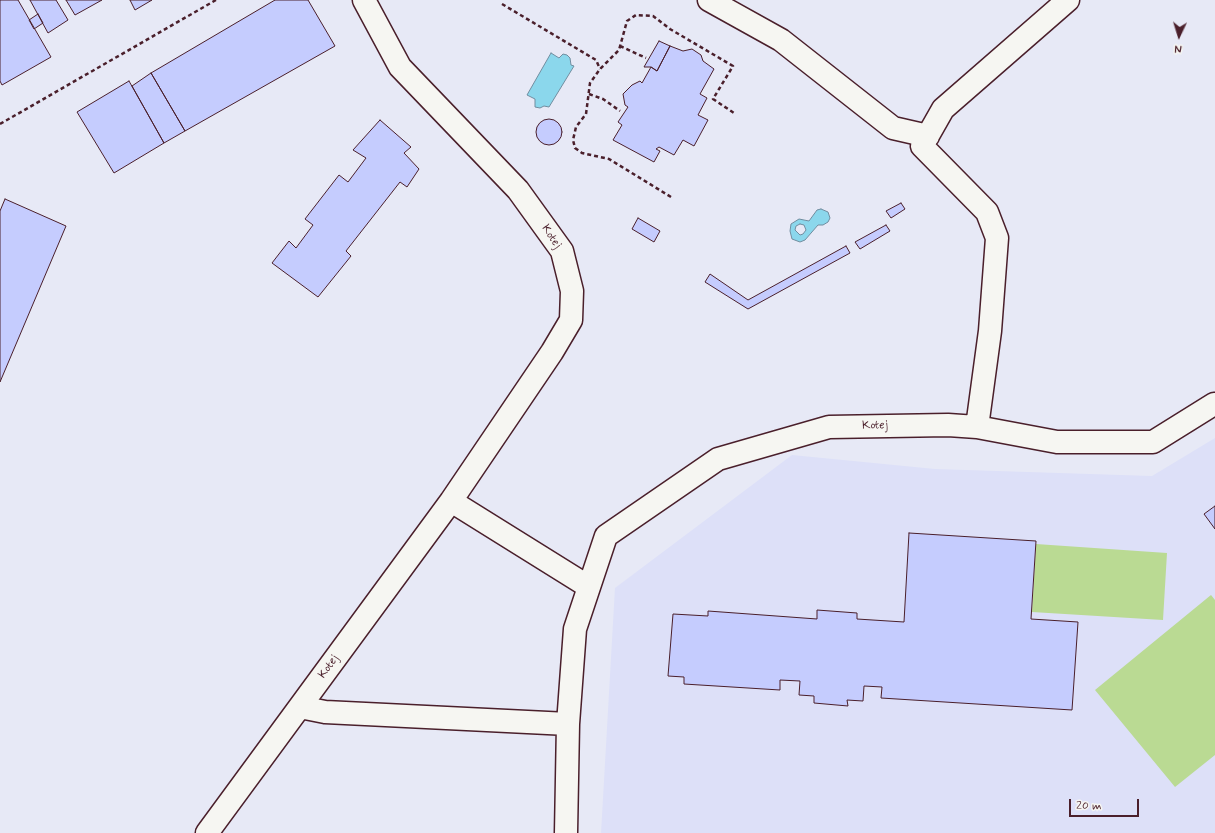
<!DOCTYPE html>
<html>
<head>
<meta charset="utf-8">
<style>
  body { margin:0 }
  #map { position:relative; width:1215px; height:833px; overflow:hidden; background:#e7e9f6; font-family:Mynerve,sans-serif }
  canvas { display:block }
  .north { position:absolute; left:1159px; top:16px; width:40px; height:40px; -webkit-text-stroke:3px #f6f6f2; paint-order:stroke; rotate:184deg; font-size:11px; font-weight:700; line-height:16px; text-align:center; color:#4a1f2b }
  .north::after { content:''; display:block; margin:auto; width:14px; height:18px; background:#4a1f2b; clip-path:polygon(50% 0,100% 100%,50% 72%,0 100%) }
  .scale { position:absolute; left:1069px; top:799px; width:70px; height:18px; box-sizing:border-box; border:2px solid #4a1f2b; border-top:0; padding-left:5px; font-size:12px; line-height:14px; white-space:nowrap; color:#4a1f2b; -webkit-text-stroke:3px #f6f6f2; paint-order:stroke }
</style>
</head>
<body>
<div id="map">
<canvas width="1215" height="833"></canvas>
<div class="north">N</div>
<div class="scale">20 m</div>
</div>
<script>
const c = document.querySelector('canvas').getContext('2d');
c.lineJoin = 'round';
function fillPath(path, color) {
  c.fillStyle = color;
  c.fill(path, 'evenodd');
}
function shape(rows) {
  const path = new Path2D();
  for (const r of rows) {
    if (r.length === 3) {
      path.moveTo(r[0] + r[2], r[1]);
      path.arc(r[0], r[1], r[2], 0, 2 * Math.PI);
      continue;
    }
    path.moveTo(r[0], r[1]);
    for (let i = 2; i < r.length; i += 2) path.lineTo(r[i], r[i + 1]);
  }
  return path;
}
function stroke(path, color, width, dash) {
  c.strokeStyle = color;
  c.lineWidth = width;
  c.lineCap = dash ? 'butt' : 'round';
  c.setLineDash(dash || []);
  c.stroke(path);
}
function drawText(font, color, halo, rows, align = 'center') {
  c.font = font + ' Mynerve,sans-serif';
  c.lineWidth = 3;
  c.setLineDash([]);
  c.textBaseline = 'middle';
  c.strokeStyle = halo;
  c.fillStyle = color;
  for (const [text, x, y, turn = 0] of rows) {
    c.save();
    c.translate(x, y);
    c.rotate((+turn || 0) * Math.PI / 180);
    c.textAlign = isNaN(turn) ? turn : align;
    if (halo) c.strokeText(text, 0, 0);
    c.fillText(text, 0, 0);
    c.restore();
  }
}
const built = shape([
  [1215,438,1215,833,601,833,615,588,792,455,935,469,1152,476]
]);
const green = shape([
  [1036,544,1167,553,1163,620,1032,612],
  [1211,595,1215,600,1215,755,1175,787,1095,690]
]);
const water = shape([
  [551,53,559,58,563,54,567,55,570,58,571,65,574,66,549,107,544,106,540,108,535,107,535,99,527,95,551,53],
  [821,209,828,212,830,218,828,222,823,225,818,225,805,240,800,242,792,239,790,231,791,224,799,219,809,221,817,210,821,209],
  [800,224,804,225,806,230,803,234,800,235,795,230,796,226,800,224]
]);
const building = shape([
  [0,0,18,0,51,57,2,85,0,81,0,0],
  [30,0,56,0,68,20,48,33,30,0],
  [66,0,102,0,75,15,66,0],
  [130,0,152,0,135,10,130,0],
  [275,0,308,0,335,46,185,131,151,73,275,0],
  [38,14,43,23,34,29,29,20,38,14],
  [659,41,670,46,657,71,651,67,644,67,659,41],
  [670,46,683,51,692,49,701,55,703,61,714,69,700,94,707,98,698,115,708,120,694,146,683,140,674,155,659,147,656,149,660,151,654,162,613,140,622,125,618,122,628,107,625,105,623,94,632,85,640,81,642,83,651,67,657,71,670,46],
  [151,73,185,131,164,143,132,86,151,73],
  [129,81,164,143,114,173,77,112,129,81],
  [549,132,13],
  [380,120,411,147,404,153,419,169,407,187,400,182,346,251,351,256,318,297,272,263,289,241,296,248,313,225,305,219,339,175,348,182,366,158,353,150,380,120],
  [5,199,66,226,0,382,0,211,5,199],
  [901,203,905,209,891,218,886,211,901,203],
  [638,218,660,231,654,242,632,229,638,218],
  [886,225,890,231,860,249,855,242,886,225],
  [846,246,850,253,748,309,705,282,710,274,748,300,846,246],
  [1215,506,1215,529,1204,514,1215,506],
  [909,533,1036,541,1031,619,1078,622,1072,710,881,698,882,687,864,686,863,701,847,700,848,706,814,703,814,696,799,695,800,681,780,680,780,690,684,684,684,677,668,676,673,614,708,616,708,611,817,619,817,610,857,613,857,619,904,622,909,533]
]);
const path = shape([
  [502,4,596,60,600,69],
  [620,46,646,58],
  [589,94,603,99,620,111],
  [0,124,216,0],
  [671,197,609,159,582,153,575,148,573,140,576,127,586,114,590,83,600,69,619,50,627,21,636,15,653,16,670,29,733,66,713,99,734,113]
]);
const minor = shape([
  [709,0,781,40,893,128,928,136],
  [977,427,990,331,997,238,987,212,922,146,943,109,1068,0],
  [451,501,589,587],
  [300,707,325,712,568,724],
  [207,833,451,501,552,352,571,320,572,291,562,251,518,190,400,67,364,0],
  [566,833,568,724,575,629,606,536,718,459,829,427,948,425,977,427,1057,442,1153,442,1214,404]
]);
const streetNames = [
  ["Kotej",551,237,56],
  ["Kotej",875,426,-1],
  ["Kotej",329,667,-54]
];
fillPath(built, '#dde0f8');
fillPath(green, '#bada93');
fillPath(water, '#8bd7ec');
stroke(water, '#718d9f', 1);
fillPath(building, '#c5ccfe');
stroke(building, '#4a1f2b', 1);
stroke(minor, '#4a1f2b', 25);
stroke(path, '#4a1f2b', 2.5, [4, 3]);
stroke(minor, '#f6f6f2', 22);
drawText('12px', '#4a1f2b', '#f6f6f2', streetNames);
</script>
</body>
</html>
